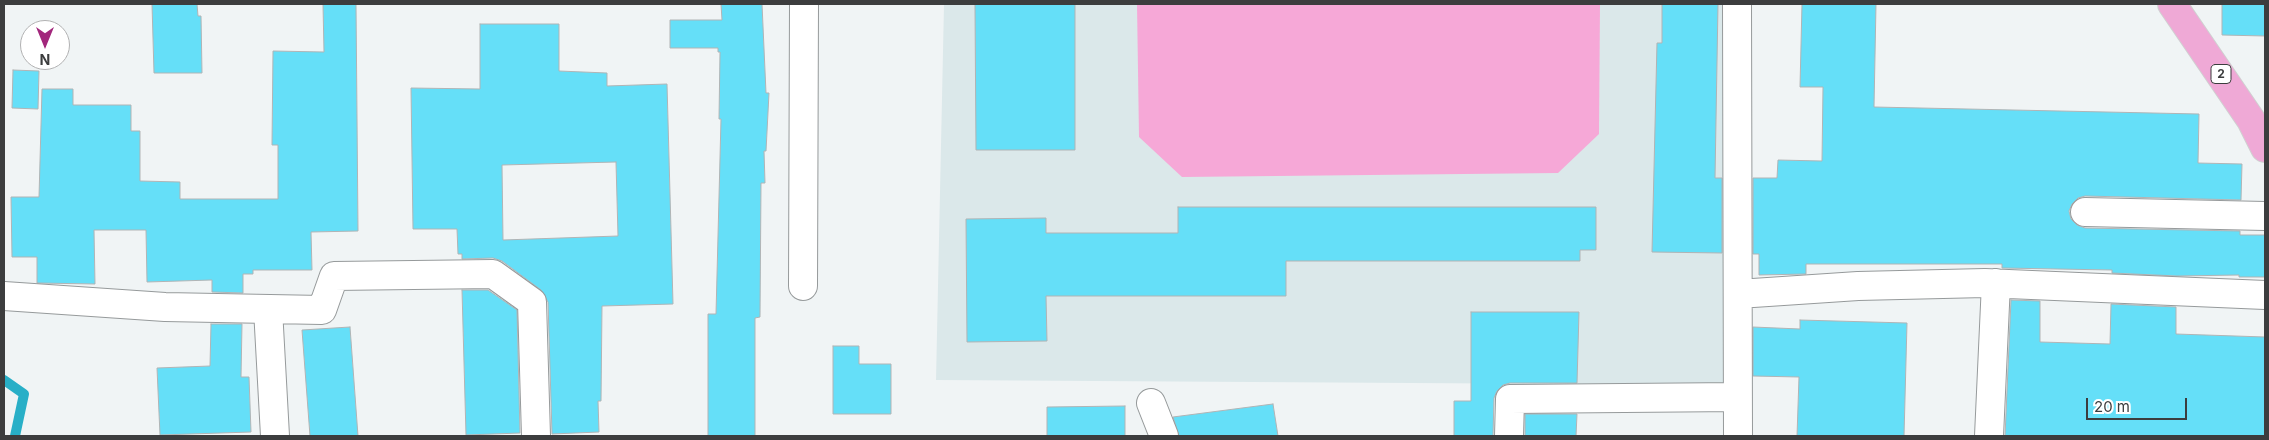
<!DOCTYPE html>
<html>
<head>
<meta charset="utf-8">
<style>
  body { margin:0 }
  #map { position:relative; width:2269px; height:440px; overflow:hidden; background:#f0f4f5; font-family:Inter,sans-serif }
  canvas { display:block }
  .frame { position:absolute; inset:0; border:5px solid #3c3d3e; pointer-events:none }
  .north { position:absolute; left:20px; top:20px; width:50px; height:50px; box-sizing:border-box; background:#fff; border:1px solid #b1b1b2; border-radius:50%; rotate:180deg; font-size:14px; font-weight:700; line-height:20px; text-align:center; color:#3c3d3e }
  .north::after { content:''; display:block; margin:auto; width:18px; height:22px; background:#a2277c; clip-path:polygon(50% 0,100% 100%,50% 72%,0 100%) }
  .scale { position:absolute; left:2086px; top:398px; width:101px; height:22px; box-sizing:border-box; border:2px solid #3c3d3e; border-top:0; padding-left:6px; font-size:15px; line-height:18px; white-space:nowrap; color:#3c3d3e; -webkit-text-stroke:4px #fff; paint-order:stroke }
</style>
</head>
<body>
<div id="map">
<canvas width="2269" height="440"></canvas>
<div class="frame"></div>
<div class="north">N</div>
<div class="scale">20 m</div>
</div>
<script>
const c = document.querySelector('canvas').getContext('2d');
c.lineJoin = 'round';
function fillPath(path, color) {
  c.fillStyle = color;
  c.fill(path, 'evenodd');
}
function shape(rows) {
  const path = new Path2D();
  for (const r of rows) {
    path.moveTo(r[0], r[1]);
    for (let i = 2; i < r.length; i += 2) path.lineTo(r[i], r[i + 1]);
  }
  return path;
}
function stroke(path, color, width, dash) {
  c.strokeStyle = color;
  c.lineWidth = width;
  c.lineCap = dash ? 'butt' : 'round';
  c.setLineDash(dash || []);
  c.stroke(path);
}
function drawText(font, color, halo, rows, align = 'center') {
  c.font = font + ' Inter,sans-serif';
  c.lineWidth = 4;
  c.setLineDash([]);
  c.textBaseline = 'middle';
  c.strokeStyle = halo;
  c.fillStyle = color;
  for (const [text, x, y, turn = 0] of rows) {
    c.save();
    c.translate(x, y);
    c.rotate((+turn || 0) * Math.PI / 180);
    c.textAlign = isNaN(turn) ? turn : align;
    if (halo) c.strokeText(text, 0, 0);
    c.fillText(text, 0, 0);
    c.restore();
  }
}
const built = shape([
  [944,4,1734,4,1727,385,936,380]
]);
const green = shape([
  [1137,4,1600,4,1599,134,1558,173,1182,177,1139,137]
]);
const stream = shape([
  [4,380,24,394,15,436]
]);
const building = shape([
  [152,4,197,4,198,16,201,16,202,73,154,73,152,4],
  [323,4,356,4,358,231,311,232,312,270,253,270,253,274,243,274,243,293,212,292,212,280,147,282,146,230,94,230,95,284,37,283,37,257,12,257,11,197,39,197,42,89,73,89,73,105,131,105,131,131,140,131,140,181,180,182,180,199,278,199,278,145,272,145,273,51,324,52,323,4],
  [721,4,762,4,766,93,769,93,766,151,764,151,765,183,761,183,760,317,755,318,755,436,708,436,708,314,716,314,721,119,719,119,720,52,718,52,718,48,670,48,670,20,722,20,721,4],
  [975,4,1075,4,1075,150,976,150,975,4],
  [1662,4,1718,4,1715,178,1722,178,1722,253,1652,252,1657,43,1662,43,1662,4],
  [1802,4,1876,4,1874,107,2199,114,2198,163,2242,164,2241,200,2085,196,2078,198,2072,204,2069,211,2071,219,2077,225,2085,228,2240,231,2240,235,2265,235,2265,277,2239,277,2239,275,2177,276,2112,273,2112,270,2002,268,2002,264,1806,264,1806,274,1759,275,1759,254,1753,254,1753,178,1777,178,1778,160,1822,161,1823,87,1800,87,1802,4],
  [2222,4,2265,4,2265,36,2222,35,2222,4],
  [480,24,559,24,559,71,607,73,607,86,667,84,673,304,602,306,601,401,598,401,599,432,552,434,548,302,541,290,502,261,493,258,462,259,462,254,458,254,457,229,413,229,411,88,480,89,480,24],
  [616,162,618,236,503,240,502,165,616,162],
  [13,70,39,71,38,109,12,108,13,70],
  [1178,207,1596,207,1596,250,1580,250,1580,261,1286,261,1286,296,1046,296,1047,341,967,342,966,219,1046,218,1046,233,1178,233,1178,207],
  [462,290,488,290,517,310,520,433,466,435,462,290],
  [2011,300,2040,301,2040,342,2110,344,2111,304,2176,307,2176,334,2265,337,2265,436,2005,436,2011,300],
  [1471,312,1579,312,1577,383,1510,383,1503,385,1497,391,1494,398,1493,436,1454,436,1454,401,1471,401,1471,312],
  [1800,320,1907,323,1904,436,1797,436,1799,377,1753,376,1753,327,1800,329,1800,320],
  [211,324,242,324,241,377,249,377,251,432,160,435,157,368,210,366,211,324],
  [350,327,358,436,310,436,302,330,350,327],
  [833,346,859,346,859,364,891,364,891,414,833,414,833,346],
  [1273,404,1278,436,1179,436,1173,417,1273,404],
  [1125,406,1125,436,1047,436,1047,407,1125,406],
  [1525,414,1577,414,1576,436,1525,436,1525,414]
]);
const minor = shape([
  [1737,4,1738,436],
  [2085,212,2265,216],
  [803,286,804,4],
  [1738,294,1858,286,1985,283,2265,295],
  [4,296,165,307,322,310,334,276,493,274,532,302,536,436],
  [268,309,275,436],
  [1151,403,1164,436],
  [1509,436,1510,399,1737,397],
  [1989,436,1996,283]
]);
const major = shape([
  [2172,4,2251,120,2265,148]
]);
const shields = [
  [2221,74,20]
];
const shieldNames = [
  ["2",2221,74]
];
fillPath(built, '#dbe8ea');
fillPath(green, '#f6a8d7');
stroke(stream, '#28afc7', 10);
fillPath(building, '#65dff8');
stroke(building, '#b1b4b5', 1);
stroke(minor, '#969a9b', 30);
stroke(major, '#d0d0d1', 30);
stroke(minor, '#fff', 28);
stroke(major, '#efa9d6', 28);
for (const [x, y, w] of shields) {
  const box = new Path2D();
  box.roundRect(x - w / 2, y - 9.5, w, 19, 4);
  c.fillStyle = '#fff';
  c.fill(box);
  stroke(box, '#3c3d3e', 1);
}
drawText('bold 12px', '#3c3d3e', null, shieldNames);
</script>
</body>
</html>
